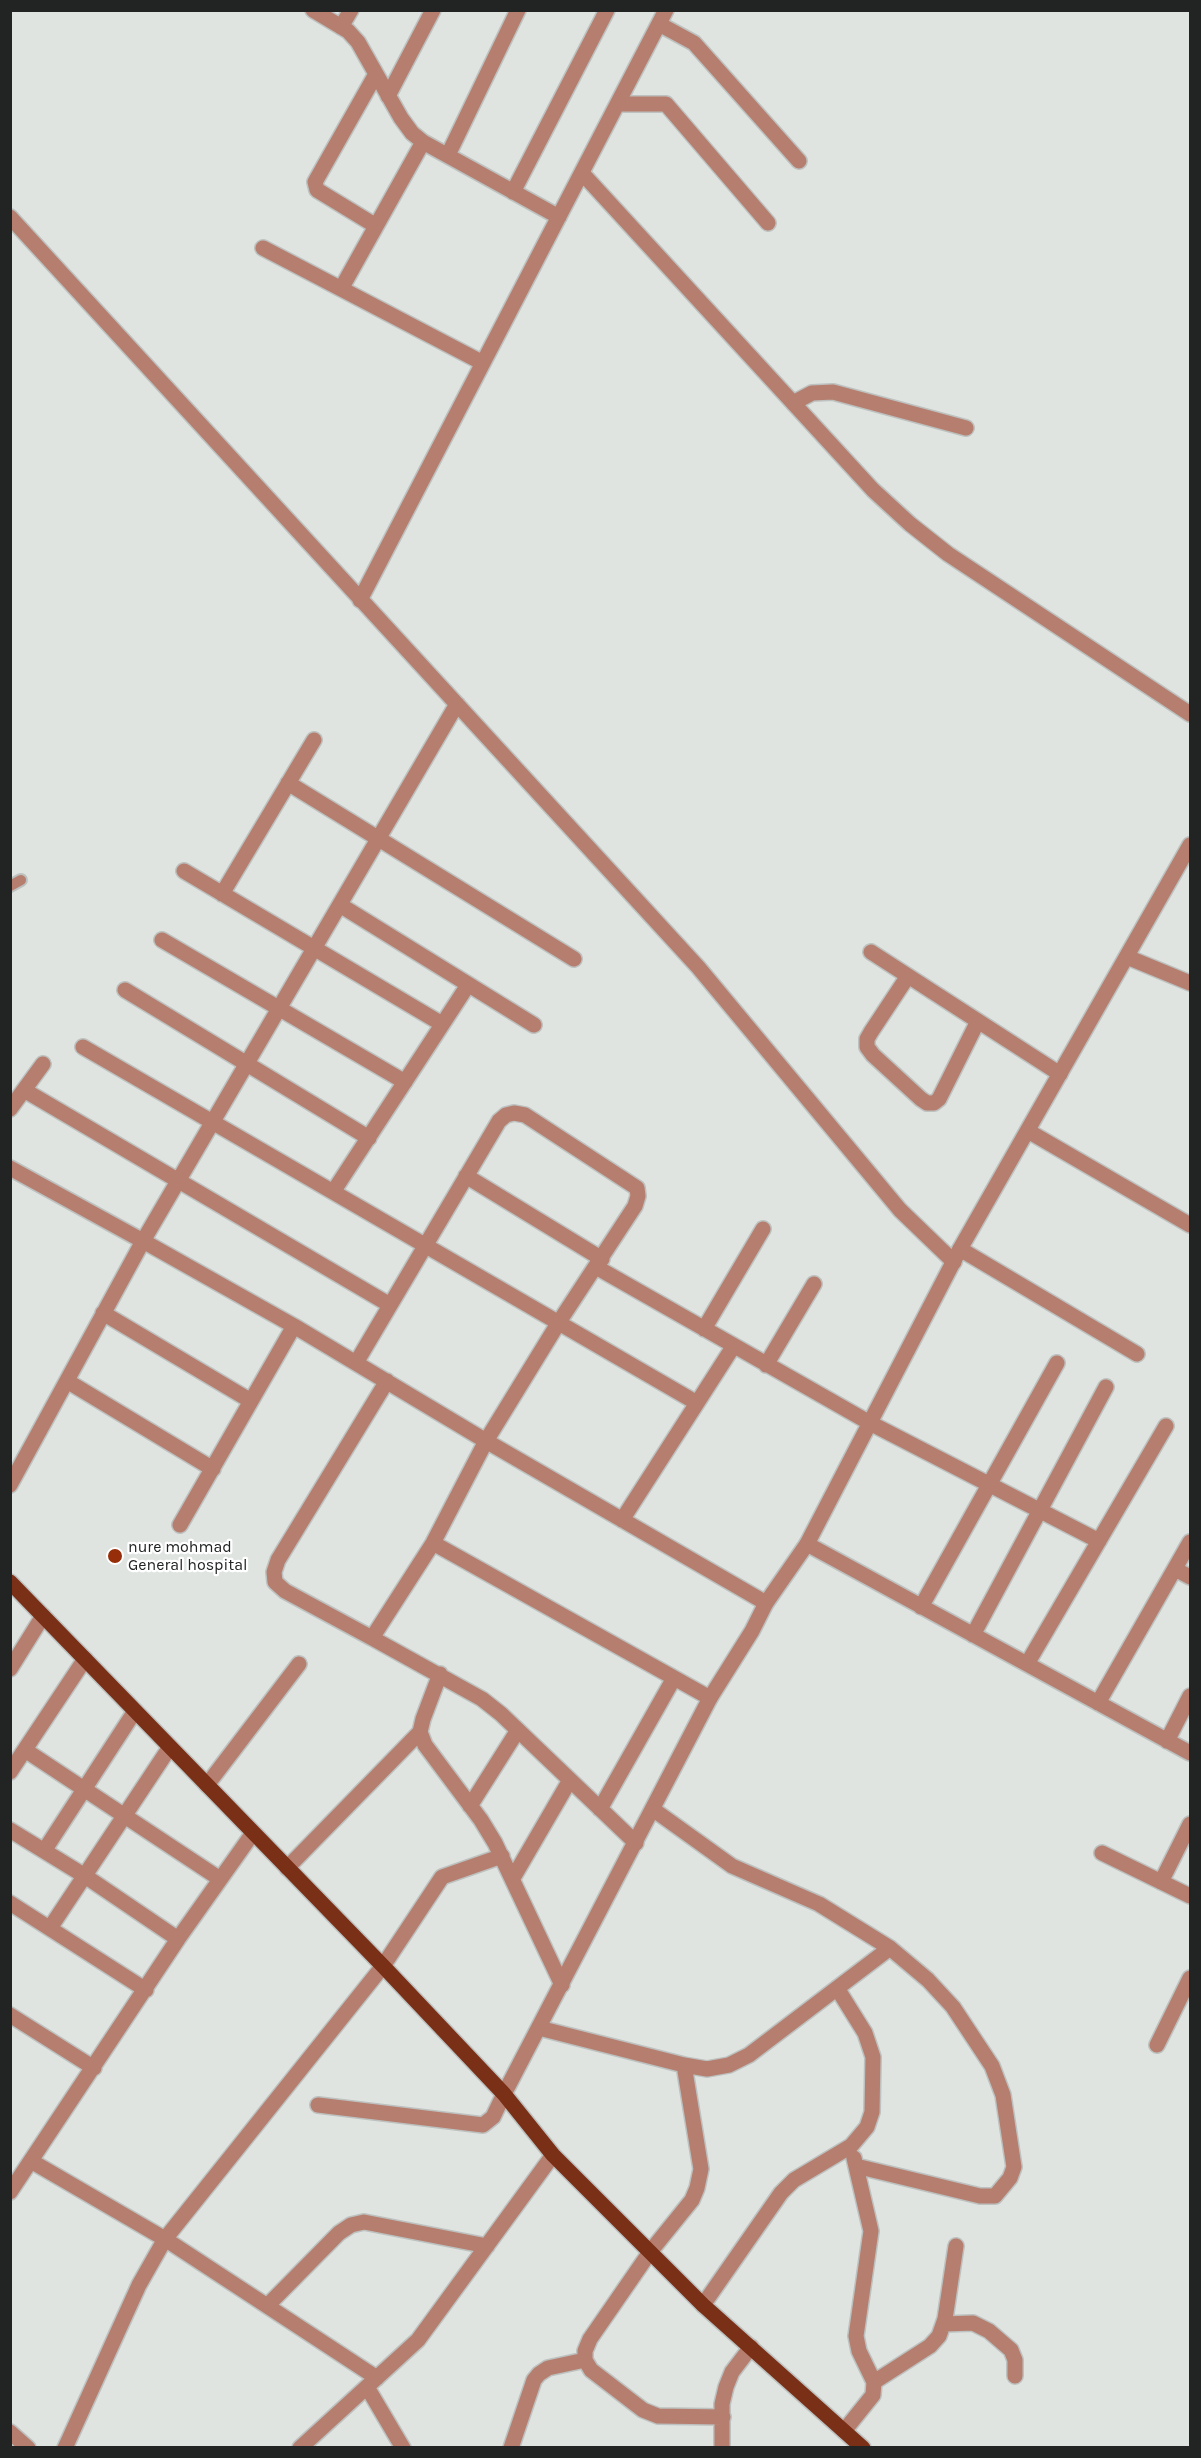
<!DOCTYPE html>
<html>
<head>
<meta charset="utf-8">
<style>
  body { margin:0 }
  #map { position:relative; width:1201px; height:2458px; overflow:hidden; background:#dfe4e1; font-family:Karla,sans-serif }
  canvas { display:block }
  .frame { position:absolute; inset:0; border:12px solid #222423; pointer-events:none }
</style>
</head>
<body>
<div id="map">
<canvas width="1201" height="2458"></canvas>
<div class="frame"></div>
</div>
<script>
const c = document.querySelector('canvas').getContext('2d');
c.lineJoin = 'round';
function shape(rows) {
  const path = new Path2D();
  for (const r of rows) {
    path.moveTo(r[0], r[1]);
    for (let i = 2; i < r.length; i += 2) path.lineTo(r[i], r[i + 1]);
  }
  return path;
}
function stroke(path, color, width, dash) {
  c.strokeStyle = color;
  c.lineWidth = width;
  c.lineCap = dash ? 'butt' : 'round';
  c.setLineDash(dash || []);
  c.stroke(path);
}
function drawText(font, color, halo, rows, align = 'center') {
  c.font = font + ' Karla,sans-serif';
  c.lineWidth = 4.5;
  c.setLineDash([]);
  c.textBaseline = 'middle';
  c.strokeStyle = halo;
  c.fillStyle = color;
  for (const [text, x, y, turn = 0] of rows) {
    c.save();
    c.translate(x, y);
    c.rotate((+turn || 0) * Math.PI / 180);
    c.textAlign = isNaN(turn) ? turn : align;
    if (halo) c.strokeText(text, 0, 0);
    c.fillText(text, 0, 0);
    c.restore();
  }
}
const service = shape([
  [10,886,21,880]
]);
const minor = shape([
  [313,10,348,31,358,42,401,118,412,133,423,142,559,217],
  [659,24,694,43,799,161],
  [341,27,351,10],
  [388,96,433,10],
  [618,104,666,104,768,223],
  [448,155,518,10],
  [582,173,873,490,910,524,948,554,1190,714],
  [513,192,607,10],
  [10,217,698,967,900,1210,954,1262],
  [376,226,317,190,315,182,376,74],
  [263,248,483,363],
  [341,289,423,142],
  [793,403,812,393,833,392,966,428],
  [360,600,666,10],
  [288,783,574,959],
  [184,871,442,1024],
  [222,894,314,740],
  [340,905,534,1025],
  [162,940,405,1082],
  [871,952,1060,1074],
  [1127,957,1190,983],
  [908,976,871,1032,867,1039,867,1047,873,1055,921,1099,927,1103,934,1103,939,1099,978,1021],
  [125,990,369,1138],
  [83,1047,697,1403],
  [24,1090,390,1305],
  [10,1109,43,1064],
  [1028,1131,1190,1225],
  [10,1168,143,1241,457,704],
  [466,1176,602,1259],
  [333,1192,468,985],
  [960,1249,1137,1354],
  [596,1267,870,1423,1099,1541],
  [103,1313,251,1401],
  [704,1329,763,1229],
  [356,1363,499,1121,506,1115,514,1113,525,1115,637,1188,638,1196,635,1206,559,1322,486,1441,433,1543,372,1638,482,1699,501,1714,636,1843],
  [766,1365,814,1284],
  [67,1381,213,1469],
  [10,1485,143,1241,294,1326,486,1441,766,1603],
  [622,1520,733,1347],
  [180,1525,294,1326],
  [433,1543,710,1698],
  [807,1544,1190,1753],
  [1175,1569,1190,1577],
  [921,1607,1057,1363],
  [973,1635,1106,1387],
  [372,1638,285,1591,275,1582,274,1572,278,1560,387,1381],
  [1027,1664,1166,1426],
  [10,1669,43,1616],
  [440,1674,423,1719,420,1732,425,1745,481,1820,495,1843,562,1985],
  [1098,1703,1190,1542],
  [1167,1741,1190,1696],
  [25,1750,220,1879],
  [10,1772,85,1659],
  [207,1785,299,1664],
  [470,1806,518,1730],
  [600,1809,674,1678],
  [654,1810,732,1866,819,1904,890,1948,928,1980,953,2007,992,2066,1003,2095,1014,2167,1010,2178,995,2196,980,2196,856,2166],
  [10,1830,85,1876,178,1939],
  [44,1851,135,1711],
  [1102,1853,1190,1896],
  [287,1868,420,1732],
  [513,1878,570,1780],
  [1161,1882,1190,1824],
  [10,1903,146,1990],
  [50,1928,170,1747],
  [10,2015,94,2068],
  [539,2028,684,2065,707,2069,729,2065,749,2055,890,1948],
  [1157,2045,1190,1978],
  [684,2065,701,2169,697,2188,692,2200,650,2252,590,2339,585,2351,585,2360,591,2370,643,2410,658,2416,723,2417],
  [318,2105,483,2125,493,2117,504,2094],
  [31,2161,165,2239,377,2378],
  [10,2192,178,1939,253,1833],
  [703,2305,781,2193,794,2180,851,2146,867,2127,872,2112,873,2057,865,2033,837,1988],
  [267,2306,339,2233,351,2225,364,2222,487,2246],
  [944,2324,973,2323,989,2331,1011,2350,1015,2360,1015,2376],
  [874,2382,930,2346,939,2336,945,2319,956,2246],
  [367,2387,403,2448],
  [844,2431,873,2395,874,2382,859,2351,856,2336,871,2231,854,2158],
  [10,2432,28,2448],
  [65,2448,139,2285,165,2239,383,1966,442,1877,502,1856],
  [300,2448,418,2340,553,2155],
  [511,2448,534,2380,539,2374,548,2368,585,2360],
  [722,2448,722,2404,726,2387,732,2372,751,2347]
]);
const tertiary = shape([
  [504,2094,710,1698,752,1631,766,1603,807,1544,960,1249,1190,845]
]);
const primary = shape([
  [10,1582,383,1966,504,2094,553,2155,703,2305,863,2448]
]);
const markers = [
  [115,1556,8,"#952e09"]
];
const poiNames = [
  ["nure mohmad",128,1547],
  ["General hospital",128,1565]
];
stroke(service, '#bdc1bf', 14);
stroke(minor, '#bdc1bf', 18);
stroke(tertiary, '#bdc1bf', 18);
stroke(primary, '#bdc1bf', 18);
stroke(service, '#b67e6e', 10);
stroke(minor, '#b67e6e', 15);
stroke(tertiary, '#b67e6e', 15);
stroke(primary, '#7a2f17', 15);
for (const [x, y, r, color] of markers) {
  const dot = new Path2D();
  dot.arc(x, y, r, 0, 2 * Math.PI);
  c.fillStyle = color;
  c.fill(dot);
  stroke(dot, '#fff', 2);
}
drawText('16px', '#222423', '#fff', poiNames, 'left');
</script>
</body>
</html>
